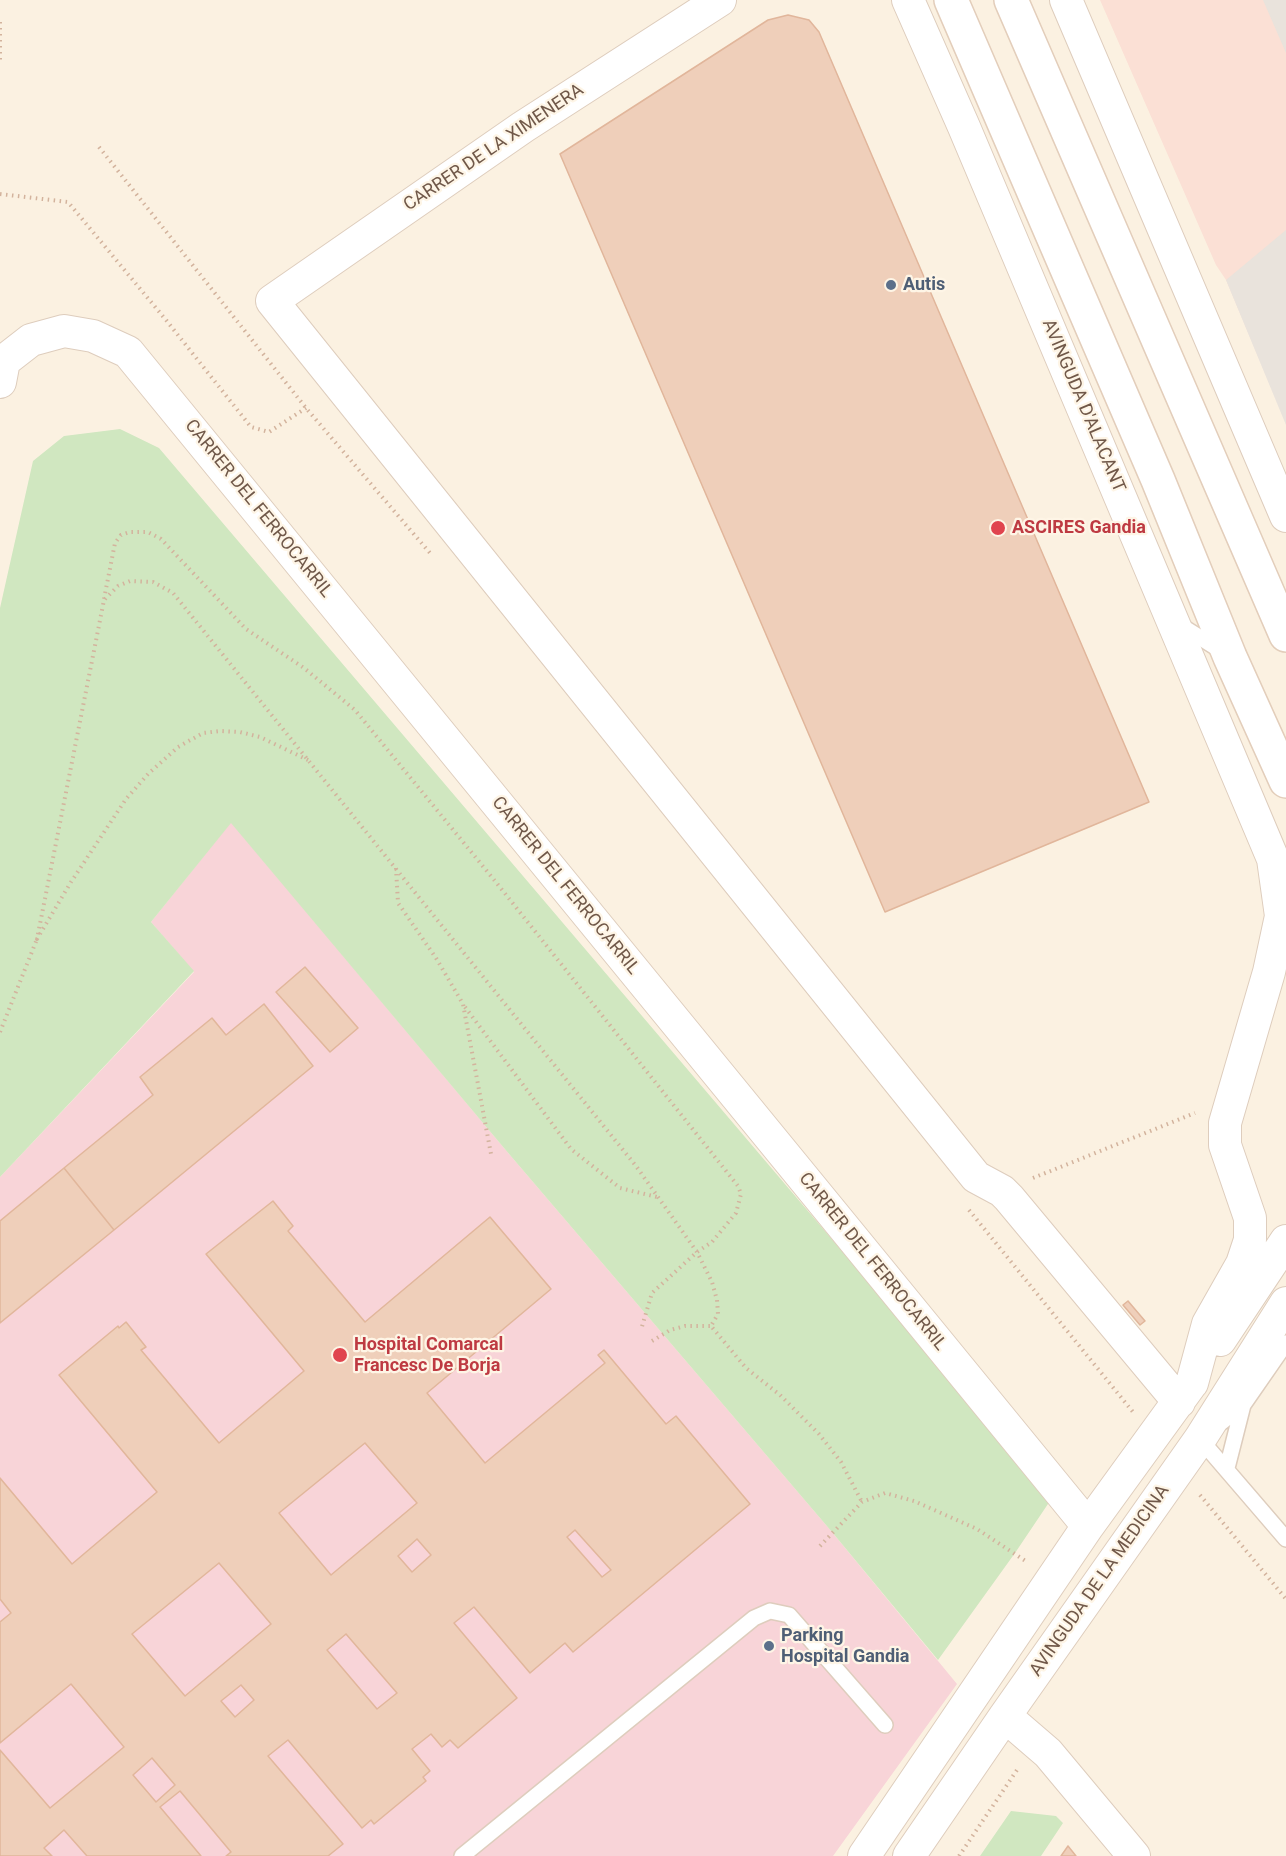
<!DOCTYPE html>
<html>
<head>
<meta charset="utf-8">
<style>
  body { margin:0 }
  canvas { display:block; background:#fbf1e1 }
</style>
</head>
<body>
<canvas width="1286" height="1856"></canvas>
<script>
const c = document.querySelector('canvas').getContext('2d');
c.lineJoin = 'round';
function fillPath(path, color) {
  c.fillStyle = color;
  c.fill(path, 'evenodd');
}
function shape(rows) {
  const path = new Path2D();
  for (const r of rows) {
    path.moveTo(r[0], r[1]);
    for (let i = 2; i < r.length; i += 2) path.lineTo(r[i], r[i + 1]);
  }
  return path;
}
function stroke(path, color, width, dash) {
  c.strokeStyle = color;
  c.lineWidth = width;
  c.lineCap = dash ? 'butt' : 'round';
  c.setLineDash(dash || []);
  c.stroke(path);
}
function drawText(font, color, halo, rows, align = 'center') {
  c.font = font + ' Roboto,sans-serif';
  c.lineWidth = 4.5;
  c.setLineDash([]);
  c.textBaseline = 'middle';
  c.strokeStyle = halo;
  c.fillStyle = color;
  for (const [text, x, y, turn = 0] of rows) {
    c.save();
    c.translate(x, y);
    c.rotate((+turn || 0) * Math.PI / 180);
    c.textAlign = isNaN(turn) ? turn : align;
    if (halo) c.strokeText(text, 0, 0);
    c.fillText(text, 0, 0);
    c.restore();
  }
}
const commercial = shape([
  [1100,0,1286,0,1286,423,1226,280,1216,265]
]);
const industrial = shape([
  [1263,0,1286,0,1286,53],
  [1286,230,1286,425,1226,280]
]);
const medical = shape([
  [231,822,504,1148,832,1532,957,1684,833,1856,0,1856,0,1177,194,972,151,922]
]);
const green = shape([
  [120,429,159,448,1052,1498,1015,1553,938,1660,832,1532,504,1148,231,823,151,922,194,971,0,1177,0,608,33,461,64,436],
  [1011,1811,1056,1816,1063,1823,1041,1856,980,1856]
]);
const building = shape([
  [788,15,809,20,819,32,1149,802,885,912,560,154,768,20,788,15],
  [305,967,358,1028,330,1052,276,992,305,967],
  [264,1004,313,1066,114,1230,64,1168,153,1095,140,1077,212,1018,226,1035,264,1004],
  [64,1168,114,1230,0,1323,0,1221,64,1168],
  [273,1201,293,1226,288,1231,365,1322,490,1217,551,1289,427,1393,485,1463,605,1363,598,1355,604,1350,666,1424,676,1416,750,1504,573,1652,565,1643,530,1673,474,1607,454,1623,517,1698,458,1748,450,1740,442,1747,431,1734,412,1749,430,1771,423,1777,426,1781,374,1824,371,1820,362,1828,288,1740,268,1756,343,1844,328,1856,226,1856,231,1852,180,1791,160,1807,201,1856,87,1856,64,1830,44,1848,52,1856,0,1856,0,1750,50,1808,124,1747,71,1684,0,1743,0,1622,11,1613,0,1599,0,1478,72,1564,157,1492,59,1375,118,1326,119,1328,126,1322,146,1347,141,1350,219,1443,304,1371,206,1254,273,1201],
  [365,1443,417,1503,331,1575,279,1513,365,1443],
  [575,1530,611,1570,602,1577,567,1537,575,1530],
  [417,1539,431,1555,412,1572,398,1556,417,1539],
  [219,1563,271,1624,185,1696,132,1634,219,1563],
  [346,1634,397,1693,377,1709,327,1650,346,1634],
  [241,1685,254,1700,235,1717,221,1701,241,1685],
  [152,1758,175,1785,156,1802,133,1775,152,1758],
  [1128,1301,1145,1321,1140,1325,1123,1305,1128,1301],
  [1068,1846,1076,1856,1061,1856,1068,1846]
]);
const path = shape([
  [0,22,0,60],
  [99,147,306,408,430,553],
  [0,194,68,202,166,320,251,427,269,432,306,408],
  [104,599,115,543,121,535,130,532,148,532,161,539,246,629,304,668,355,710,495,881,738,1186,741,1194,736,1213,712,1242,697,1252,652,1293,641,1330],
  [308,760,260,737,240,732,220,731,203,733,178,747,148,774,126,799,71,882,37,939,104,600,118,586,130,581,153,582,173,593,636,1166,697,1252,712,1282,717,1300,718,1314,711,1326,746,1368,780,1395,819,1434,841,1462,862,1502],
  [396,868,398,903,436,958,463,1004,491,1154],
  [465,1007,571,1149,620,1188,657,1197],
  [0,1032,37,939],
  [1033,1178,1195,1113],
  [969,1210,1133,1412],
  [652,1341,670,1330,685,1326,711,1326],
  [1200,1495,1286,1599],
  [820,1546,862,1502,885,1493,914,1501,977,1529,1027,1562],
  [959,1856,1019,1767]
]);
const service = shape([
  [1180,625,1223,652],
  [1222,1422,1243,1405],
  [1203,1437,1200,1439,1286,1539],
  [1227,1468,1243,1405,1286,1343],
  [462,1856,754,1618,770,1611,789,1615,885,1725]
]);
const minor = shape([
  [720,0,523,127,272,301,976,1177,1002,1191,1009,1198,1179,1402],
  [908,0,964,127,1273,859,1281,916,1269,972,1225,1123,1225,1145,1250,1218,1250,1240,1242,1264,1208,1324,1192,1383],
  [1066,0,1286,516],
  [0,382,4,361,31,340,64,331,93,336,128,352,1088,1526],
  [1220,1340,1286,1241],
  [1005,1716,1048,1753,1134,1856],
  [864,1856,1088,1526,1191,1384],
  [909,1856,1005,1716,1200,1439,1286,1303]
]);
const secondary = shape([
  [951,0,1158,480,1230,657,1286,781],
  [1011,0,1286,635]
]);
const markers = [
  [891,285,6,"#5c6f8a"],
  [998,528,8,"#e0444e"],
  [340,1355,8,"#e0444e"],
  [769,1646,6,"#5c6f8a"]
];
const streetNames = [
  ["CARRER DE LA XIMENERA",494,148,-34],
  ["AVINGUDA D'ALACANT",1083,406,67],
  ["CARRER DEL FERROCARRIL",258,509,51],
  ["CARRER DEL FERROCARRIL",565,886,51],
  ["CARRER DEL FERROCARRIL",872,1262,51],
  ["AVINGUDA DE LA MEDICINA",1100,1581,-55]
];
const serviceNames = [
  ["Autis",903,285],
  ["Parking",781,1636],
  ["Hospital Gandia",781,1657]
];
const healthNames = [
  ["ASCIRES Gandia",1012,528],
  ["Hospital Comarcal",354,1345],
  ["Francesc De Borja",354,1366]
];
fillPath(commercial, '#fbe0d5');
fillPath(industrial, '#e9e3dc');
fillPath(medical, '#f8d4d8');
fillPath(green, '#d0e7c0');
fillPath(building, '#efcfba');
stroke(building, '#e1b69b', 1.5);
stroke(service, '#decdbd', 18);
stroke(minor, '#decdbd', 34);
stroke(secondary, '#e3cebb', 36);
stroke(path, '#d3b39d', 4, [1.5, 4.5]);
stroke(service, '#fff', 15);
stroke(minor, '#fff', 32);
stroke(secondary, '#fff', 33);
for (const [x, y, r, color] of markers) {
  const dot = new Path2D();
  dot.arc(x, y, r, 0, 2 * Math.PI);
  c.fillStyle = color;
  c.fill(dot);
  stroke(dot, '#fef5e6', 2);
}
drawText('18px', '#705849', '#fef5e6', streetNames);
drawText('bold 18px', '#4e5e75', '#fef5e6', serviceNames, 'left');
drawText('bold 18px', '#be3a42', '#fef5e6', healthNames, 'left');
</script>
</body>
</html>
